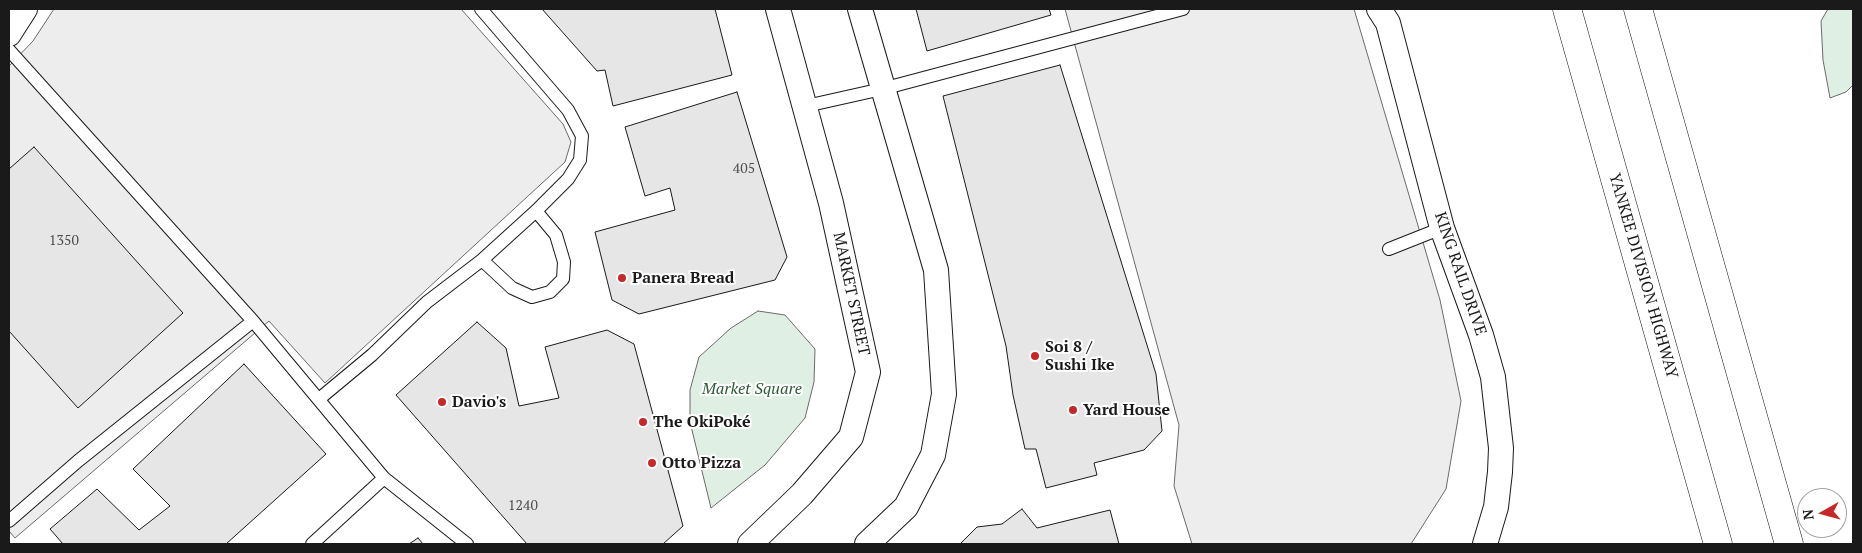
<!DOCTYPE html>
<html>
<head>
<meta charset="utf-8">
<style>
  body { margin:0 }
  #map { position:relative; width:1862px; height:553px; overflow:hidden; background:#fff; font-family:"PT Serif",serif }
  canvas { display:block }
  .frame { position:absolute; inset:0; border:10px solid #1a1a1a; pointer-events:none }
  .north { position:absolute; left:1797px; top:488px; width:50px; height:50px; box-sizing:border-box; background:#fff; border:1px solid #a3a3a3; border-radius:50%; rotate:263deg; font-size:14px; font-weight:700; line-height:20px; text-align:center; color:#1a1a1a }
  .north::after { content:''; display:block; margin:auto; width:18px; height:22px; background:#c62828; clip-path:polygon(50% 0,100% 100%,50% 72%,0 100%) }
</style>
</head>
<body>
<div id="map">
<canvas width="1862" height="553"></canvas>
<div class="frame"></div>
<div class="north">N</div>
</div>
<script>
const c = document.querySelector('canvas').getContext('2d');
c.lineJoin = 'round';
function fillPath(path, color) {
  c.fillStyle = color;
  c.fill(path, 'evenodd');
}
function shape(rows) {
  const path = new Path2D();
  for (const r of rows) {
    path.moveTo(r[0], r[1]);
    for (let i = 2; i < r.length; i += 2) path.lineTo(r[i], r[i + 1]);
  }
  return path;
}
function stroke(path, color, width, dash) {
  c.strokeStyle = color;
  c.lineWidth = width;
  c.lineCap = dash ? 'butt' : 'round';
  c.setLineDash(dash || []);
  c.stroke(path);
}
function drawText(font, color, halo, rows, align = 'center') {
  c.font = font + ' "PT Serif",serif';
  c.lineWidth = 4;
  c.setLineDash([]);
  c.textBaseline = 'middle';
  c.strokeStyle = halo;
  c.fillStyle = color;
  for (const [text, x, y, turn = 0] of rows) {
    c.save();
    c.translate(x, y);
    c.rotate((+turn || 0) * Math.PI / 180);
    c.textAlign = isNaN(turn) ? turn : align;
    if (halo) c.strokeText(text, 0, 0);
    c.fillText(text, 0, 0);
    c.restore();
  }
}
const green = shape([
  [1828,9,1853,9,1853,85,1846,92,1830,98,1823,60,1821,21,1828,9],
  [758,311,785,315,815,349,814,382,805,418,765,465,711,508,690,422,690,390,699,357,731,328,758,311]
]);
const parking = shape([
  [54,9,461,9,563,124,571,142,565,162,325,383,269,321,15,538,9,531,9,66,33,41,54,9],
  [1065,9,1354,9,1440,300,1461,401,1446,489,1411,544,1192,544,1174,486,1179,425,1065,9]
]);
const building = shape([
  [542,9,715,9,732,75,613,106,605,70,597,71,542,9],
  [916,9,1049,9,1051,15,927,51,916,9],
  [1060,65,1156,374,1162,431,1144,450,1094,463,1097,475,1046,488,1036,449,1025,449,1013,395,1006,346,943,96,1060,65],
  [737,92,787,257,775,280,639,314,612,300,595,232,675,210,670,188,645,196,625,127,737,92],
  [34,147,183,313,78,408,9,331,9,169,34,147],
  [477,322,506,348,519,406,559,398,545,347,607,330,634,344,683,526,663,544,527,544,396,395,477,322],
  [244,364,326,454,226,544,63,544,50,529,97,489,139,530,170,506,133,469,244,364],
  [1022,509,1037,528,1110,510,1119,544,960,544,977,527,1002,524,1022,509],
  [418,538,423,544,409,544,418,538]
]);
const service = shape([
  [9,50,253,321],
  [806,106,882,89,1183,9],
  [1389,249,1442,228],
  [482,260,512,288,532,297,550,292,563,279,564,262,556,235,536,211],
  [319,399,372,355,427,302,482,260,536,211,568,179,580,160,582,136,568,110,481,9],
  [9,521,78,461,253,321,384,478,467,544],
  [312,544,384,478]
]);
const minor = shape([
  [860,9,936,270,944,394,933,455,906,507,867,544],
  [1379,9,1388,23,1442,228,1481,335,1493,377,1501,448,1500,472,1496,507,1485,544],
  [9,34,25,9],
  [750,544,802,494,851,437,868,372,831,203,778,9]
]);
const motorway = shape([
  [1567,9,1718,544],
  [1638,9,1789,544]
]);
const markers = [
  [622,278,5,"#c62828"],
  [1035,356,5,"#c62828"],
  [442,402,5,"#c62828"],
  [1073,410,5,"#c62828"],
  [643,422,5,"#c62828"],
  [652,463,5,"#c62828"]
];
const numberNames = [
  ["405",744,169],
  ["1350",64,241],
  ["1240",523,506]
];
const streetNames = [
  ["KING RAIL DRIVE",1460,274,71],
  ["YANKEE DIVISION HIGHWAY",1643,276,74],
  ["MARKET STREET",851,294,78]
];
const poiNames = [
  ["Panera Bread",632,278],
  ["Soi 8 /",1045,347],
  ["Sushi Ike",1045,365],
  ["Davio's",452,402],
  ["Yard House",1083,410],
  ["The OkiPoké",653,422],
  ["Otto Pizza",662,463]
];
const parkNames = [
  ["Market Square",752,389]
];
fillPath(green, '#e0efe3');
stroke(green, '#6a6a6a', 1);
fillPath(parking, '#ededed');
stroke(parking, '#6a6a6a', 1);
fillPath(building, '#e6e6e6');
stroke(building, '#1a1a1a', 1);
stroke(service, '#1a1a1a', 14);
stroke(minor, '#1a1a1a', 26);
stroke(motorway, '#1a1a1a', 29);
stroke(service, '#fff', 12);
stroke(minor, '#fff', 24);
stroke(motorway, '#fff', 28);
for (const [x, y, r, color] of markers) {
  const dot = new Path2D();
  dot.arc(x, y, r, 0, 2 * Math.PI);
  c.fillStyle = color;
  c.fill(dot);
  stroke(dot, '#fff', 2);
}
drawText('14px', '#4d4d4d', null, numberNames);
drawText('16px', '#1a1a1a', '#fff', streetNames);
drawText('bold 16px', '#1a1a1a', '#fff', poiNames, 'left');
drawText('italic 16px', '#2b5a34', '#fff', parkNames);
</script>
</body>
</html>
